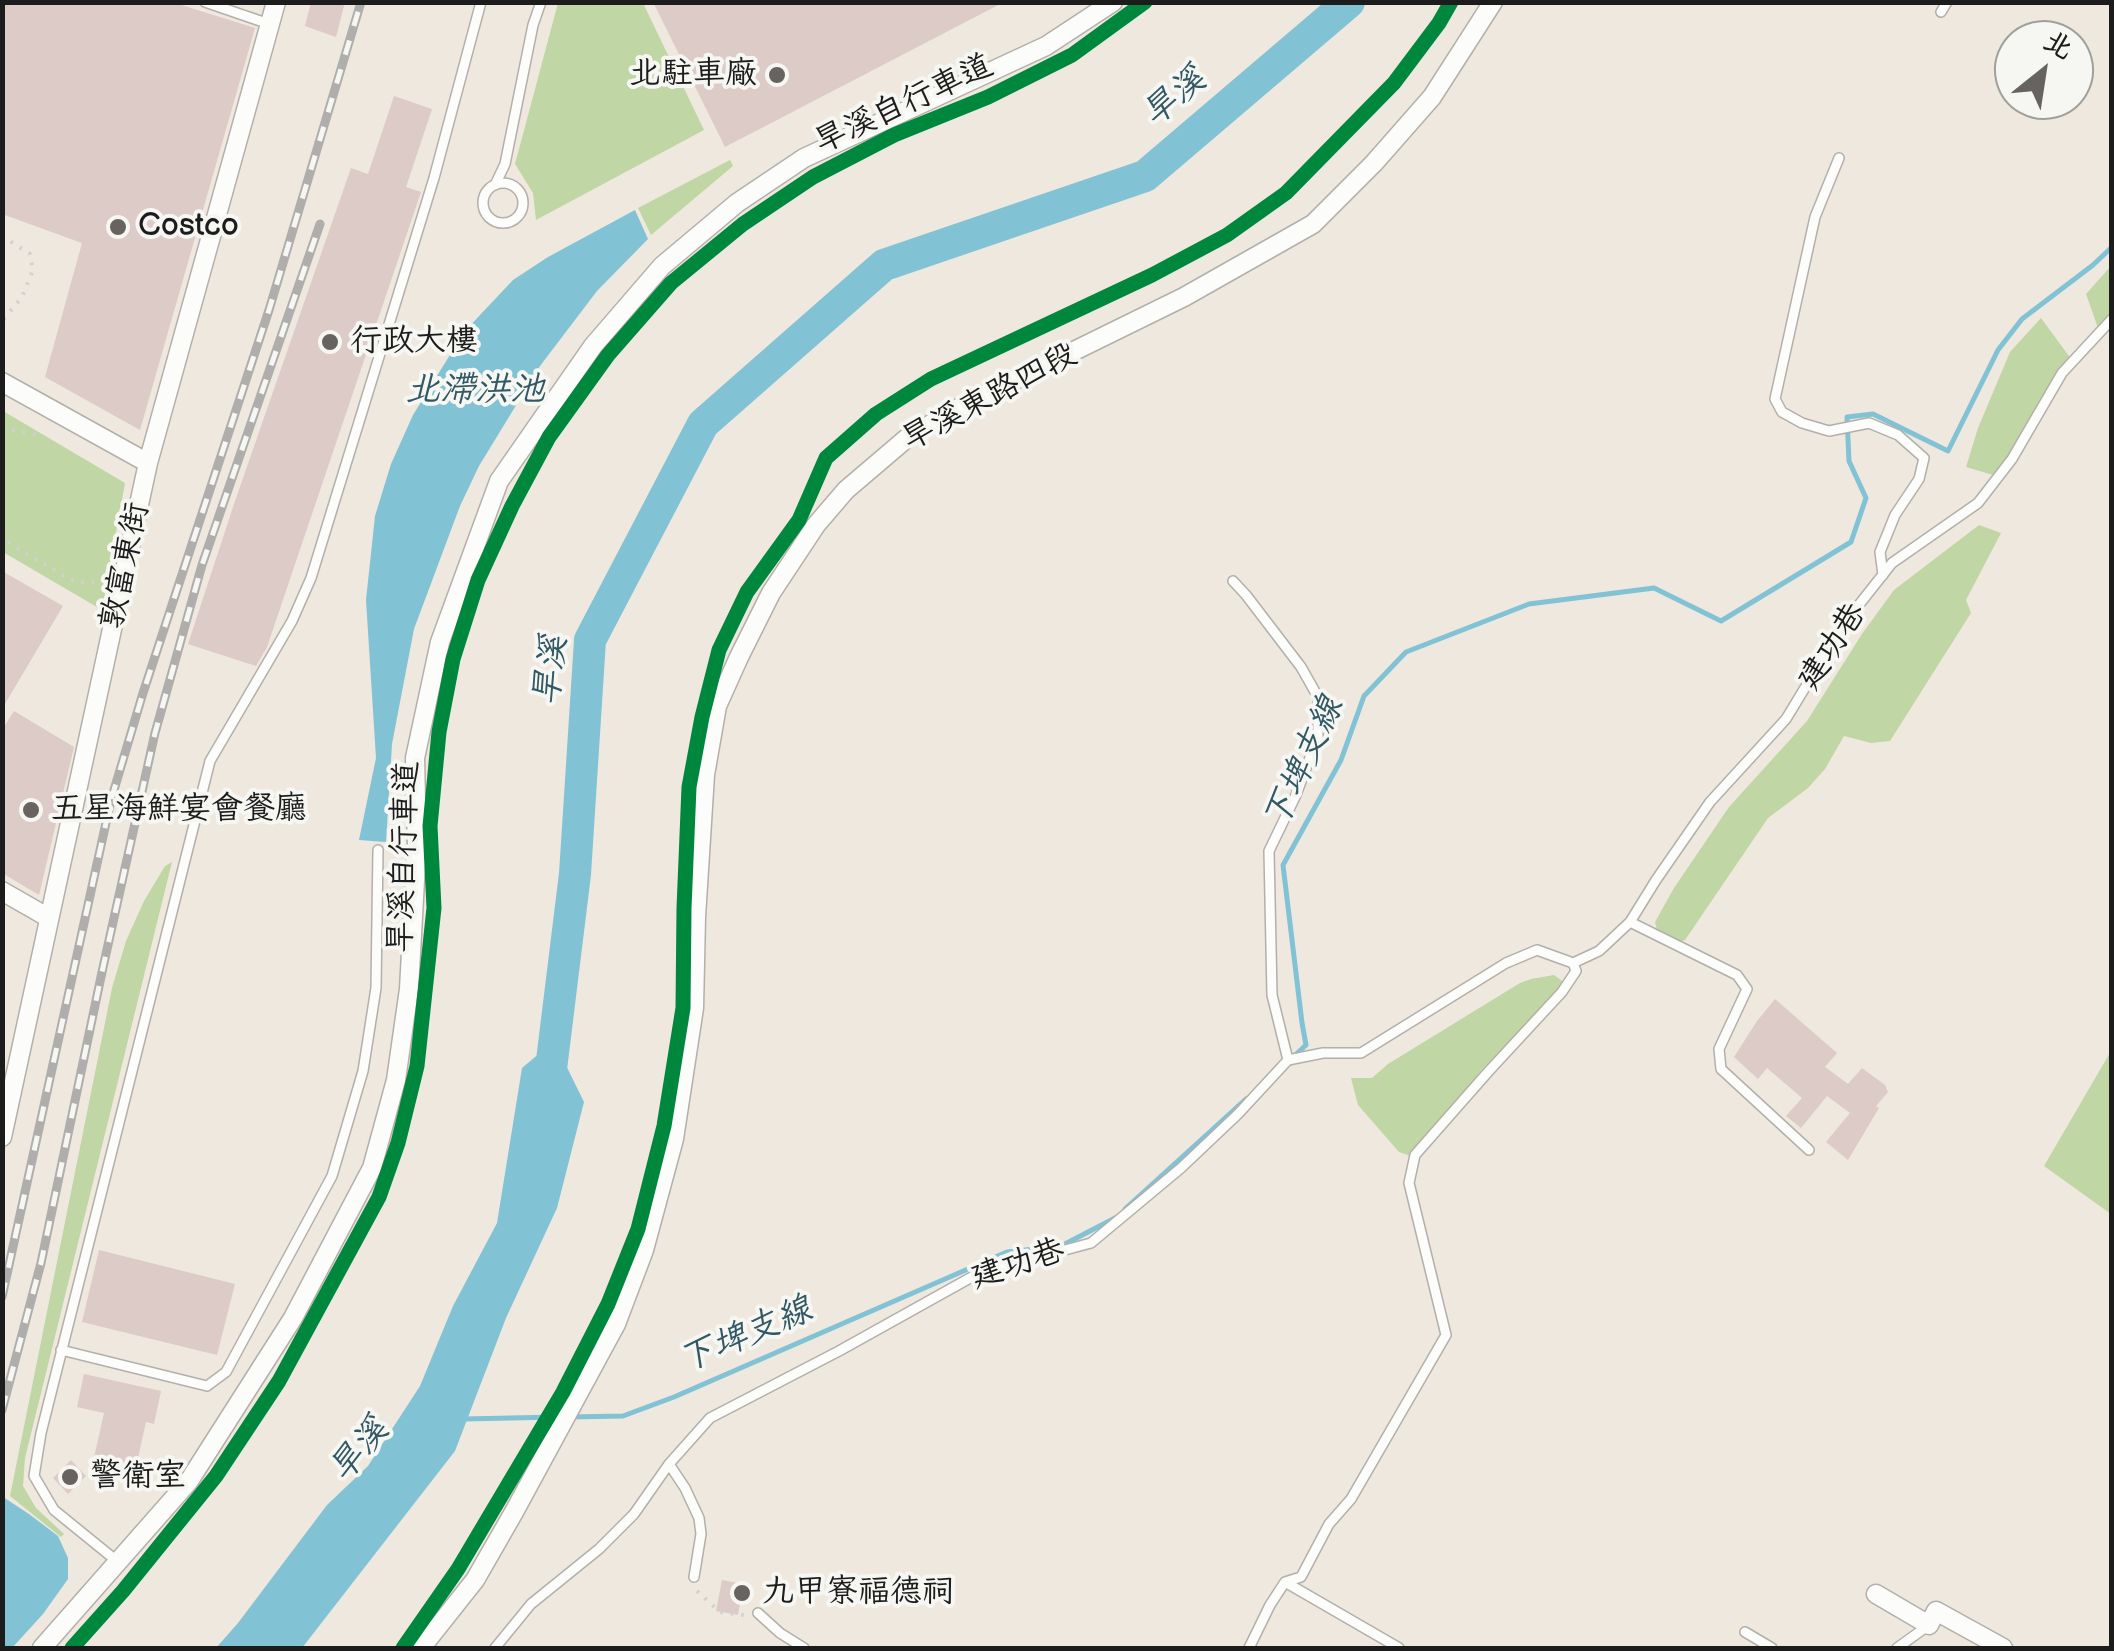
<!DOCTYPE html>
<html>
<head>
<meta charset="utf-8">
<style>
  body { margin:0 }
  #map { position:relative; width:2114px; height:1651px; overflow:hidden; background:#eee8de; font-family:"Balsamiq Sans","LXGW WenKai TC",sans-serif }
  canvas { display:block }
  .frame { position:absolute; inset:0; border:5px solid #1c1c1c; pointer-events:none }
  .north { position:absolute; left:1994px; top:20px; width:100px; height:100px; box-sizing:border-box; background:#f6f6f2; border:2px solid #9f9f9c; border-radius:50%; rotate:30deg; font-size:28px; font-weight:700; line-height:40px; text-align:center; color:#1c1c1c }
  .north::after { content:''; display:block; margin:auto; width:35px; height:45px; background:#666360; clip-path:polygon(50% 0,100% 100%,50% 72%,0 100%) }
</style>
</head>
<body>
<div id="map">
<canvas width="2114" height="1651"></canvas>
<div class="frame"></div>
<div class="north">北</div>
</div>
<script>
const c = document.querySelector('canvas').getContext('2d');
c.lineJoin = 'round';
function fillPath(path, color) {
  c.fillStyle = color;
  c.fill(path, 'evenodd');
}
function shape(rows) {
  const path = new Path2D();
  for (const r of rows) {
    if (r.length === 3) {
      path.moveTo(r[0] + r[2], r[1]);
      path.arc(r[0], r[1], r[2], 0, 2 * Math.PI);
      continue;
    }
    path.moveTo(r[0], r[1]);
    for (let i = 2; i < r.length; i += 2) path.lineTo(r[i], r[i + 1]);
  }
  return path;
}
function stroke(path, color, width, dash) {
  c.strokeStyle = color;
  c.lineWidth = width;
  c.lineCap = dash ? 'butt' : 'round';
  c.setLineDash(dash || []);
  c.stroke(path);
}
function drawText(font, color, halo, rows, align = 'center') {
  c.font = font + ' "Balsamiq Sans","LXGW WenKai TC",sans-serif';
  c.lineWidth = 8;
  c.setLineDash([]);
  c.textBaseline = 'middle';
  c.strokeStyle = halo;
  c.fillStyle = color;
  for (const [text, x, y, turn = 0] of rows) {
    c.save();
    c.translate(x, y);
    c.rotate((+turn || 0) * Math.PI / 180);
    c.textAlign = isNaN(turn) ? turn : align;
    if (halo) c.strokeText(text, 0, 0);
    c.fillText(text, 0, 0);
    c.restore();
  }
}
const green = shape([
  [558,3,643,3,704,130,536,220,533,193,515,164],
  [730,160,733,166,651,235,638,208],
  [2111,266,2111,313,2098,328,2086,294],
  [2041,318,2074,363,2044,415,2000,477,1966,467,1978,428,2010,352],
  [3,411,125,483,102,610,3,552],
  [1979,525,2001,533,1966,600,1971,613,1890,741,1871,743,1844,736,1825,769,1808,788,1768,818,1685,940,1676,943,1658,934,1655,922,1674,888,1729,807,1807,721,1862,634,1894,590],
  [172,862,25,1458,23,1486,36,1508,64,1534,61,1537,10,1496,112,988,126,941,144,901,165,866],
  [1554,975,1565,983,1537,1019,1483,1068,1416,1158,1399,1152,1358,1105,1351,1078,1372,1078,1388,1064,1520,983,1531,979],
  [2111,1051,2111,1214,2044,1166]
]);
const water = shape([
  [635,210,648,239,597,291,540,366,479,466,460,506,414,629,392,744,386,842,359,840,376,758,366,600,375,516,391,464,413,415,464,332,513,280,548,257],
  [554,1041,584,1102,557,1208,506,1318,455,1451,302,1648,216,1648,238,1623,327,1505,368,1466,420,1386,453,1306,497,1223,522,1068],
  [3,1497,29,1514,58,1536,68,1558,68,1579,43,1614,12,1648,3,1648]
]);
const stream = shape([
  [1292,1058,1306,1045,1302,1023,1283,865,1341,760,1364,696,1406,652,1529,604,1654,588,1721,621,1851,542,1866,498,1849,461,1847,417,1873,414,1948,451,1998,350,2022,319,2093,265,2112,247],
  [1125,1209,1246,1099],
  [569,1417,623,1416,674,1397,1007,1252,1061,1246,1117,1217],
  [464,1419,558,1417]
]);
const river = shape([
  [549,1085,575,874,590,640,703,424,884,265,1145,176,1349,2]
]);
const building = shape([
  [2,2,172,2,255,28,140,430,45,377,82,243,2,214],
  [311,2,345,2,336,37,305,26],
  [653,2,1004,2,725,147],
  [394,96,432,109,406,187,421,192,267,647,256,666,188,644,235,501,351,168,368,174],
  [2,571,63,606,2,709],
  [14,711,74,747,39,895,2,873,2,730],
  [1775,999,1837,1053,1825,1067,1848,1084,1862,1068,1885,1085,1888,1092,1876,1106,1879,1108,1848,1160,1826,1142,1850,1113,1827,1096,1801,1128,1786,1116,1802,1098,1767,1068,1758,1079,1734,1057,1757,1021],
  [99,1250,235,1284,217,1355,82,1322],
  [84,1374,161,1391,154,1424,146,1422,133,1480,91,1471,104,1413,77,1407],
  [71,1460,86,1476,68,1494,53,1478],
  [722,1580,743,1584,738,1615,716,1611]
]);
const path = shape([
  [2,236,30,254,33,270,22,297,2,321],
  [2,428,38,435],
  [2,534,4,539,20,550,75,582,94,583],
  [697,1591,720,1612,744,1615]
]);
const service = shape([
  [205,2,269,24],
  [1941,12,1947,2],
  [1839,158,1815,217,1775,399,1782,412,1802,423,1829,431,1869,423,1898,435,1924,458,1919,479,1895,515,1880,552,1883,575],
  [503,203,20],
  [495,185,505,164,533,25,541,2],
  [1233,581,1246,595,1301,667,1318,697,1318,736,1296,795,1269,851,1272,995,1288,1060],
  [1630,922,1737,975,1747,989,1719,1049,1721,1069,1809,1150],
  [61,1350,207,1386,226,1372,332,1176,363,1071,376,988,378,850],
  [669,1464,685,1488,699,1518,701,1534,694,1577],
  [118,1562,54,1510,34,1476,41,1433,210,761,292,621,311,578,434,178,481,2],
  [1285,1582,1399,1648],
  [758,1613,780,1633,804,1648],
  [1745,1632,1772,1648],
  [495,1648,531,1604,599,1549,634,1514,669,1464,710,1418,839,1351,979,1273,1091,1243,1181,1168,1238,1114,1288,1060,1323,1053,1361,1053,1506,963,1537,950,1573,963,1599,951,1630,922,1656,880,1710,802,1786,719,1843,625,1892,563,1978,503,2012,459,2062,373,2112,319],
  [1249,1648,1270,1605,1285,1582,1301,1577,1329,1524,1351,1499,1446,1335,1409,1183,1415,1155,1488,1072,1562,992,1576,971,1573,963],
  [1897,1648,1929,1625]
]);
const minor = shape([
  [2,382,148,463],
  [2,891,49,918],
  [2,1137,148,463,276,2],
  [1876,1594,1929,1625,1936,1611,2003,1648],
  [42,1648,189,1481,293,1318,372,1168,396,1080,409,989,417,844,415,758,440,642,499,481,593,346,662,266,737,203,804,158,1046,46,1113,2],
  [421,1648,475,1580,514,1512,616,1324,644,1250,674,1139,694,1008,696,917,705,775,717,706,739,657,771,593,816,525,846,490,907,438,964,405,1184,297,1313,224,1374,163,1432,97,1493,2]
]);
const rail = shape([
  [2,1297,111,800,143,693,269,310,361,2],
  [2,1410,41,1263,102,972,155,733,202,565,320,224]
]);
const cycleway = shape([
  [72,1648,123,1591,216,1476,279,1381,379,1197,398,1143,417,1066,434,908,430,826,439,732,453,659,478,580,512,506,549,437,608,355,671,283,743,224,813,177,894,135,988,97,1072,55,1145,2],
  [403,1648,458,1569,563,1392,608,1304,638,1229,664,1126,683,1008,684,908,689,787,702,717,719,650,747,592,799,520,826,458,876,414,931,379,1152,275,1227,235,1286,193,1394,83,1439,23,1451,2]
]);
const markers = [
  [777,75,10,"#666360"],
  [118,227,10,"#666360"],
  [330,342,10,"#666360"],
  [31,810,10,"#666360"],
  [70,1477,10,"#666360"],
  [742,1593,10,"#666360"]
];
const poiNames = [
  ["北駐車廠",757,75,"right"],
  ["Costco",138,227],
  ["行政大樓",350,342],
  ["五星海鮮宴會餐廳",51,810],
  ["警衛室",90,1477],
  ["九甲寮福德祠",762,1593]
];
const streetNames = [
  ["旱溪自行車道",904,105,-25],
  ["旱溪東路四段",990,398,-28],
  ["敦富東街",126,566,-78],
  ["建功巷",1833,647,-57],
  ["旱溪自行車道",405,857,-88],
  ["建功巷",1018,1265,-18]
];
const waterNames = [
  ["旱溪",1175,98,-40],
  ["北滯洪池",475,391],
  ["旱溪",552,671,-83],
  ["下埤支線",1305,763,-65],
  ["下埤支線",746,1336,-23],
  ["旱溪",360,1451,-50]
];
fillPath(green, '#c0d6a4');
fillPath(water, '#82c2d5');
stroke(stream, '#82c2d5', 5);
stroke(river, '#82c2d5', 32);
fillPath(building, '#dccbc6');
stroke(service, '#b3afaa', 12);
stroke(minor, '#b3afaa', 21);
stroke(path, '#d2d1cf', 4, [2.5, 8]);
stroke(service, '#fcfcfa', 9);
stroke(minor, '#fcfcfa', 18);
stroke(rail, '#afaead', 9);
stroke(rail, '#f6f6f2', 5, [15]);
stroke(cycleway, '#00873e', 15);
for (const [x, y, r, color] of markers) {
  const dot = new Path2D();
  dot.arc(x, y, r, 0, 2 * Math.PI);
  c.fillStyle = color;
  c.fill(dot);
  stroke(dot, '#f6f6f2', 4);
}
drawText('32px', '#1c1c1c', '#f6f6f2', poiNames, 'left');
drawText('32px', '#1c1c1c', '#f6f6f2', streetNames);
drawText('italic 35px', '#325864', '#f6f6f2', waterNames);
</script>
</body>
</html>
